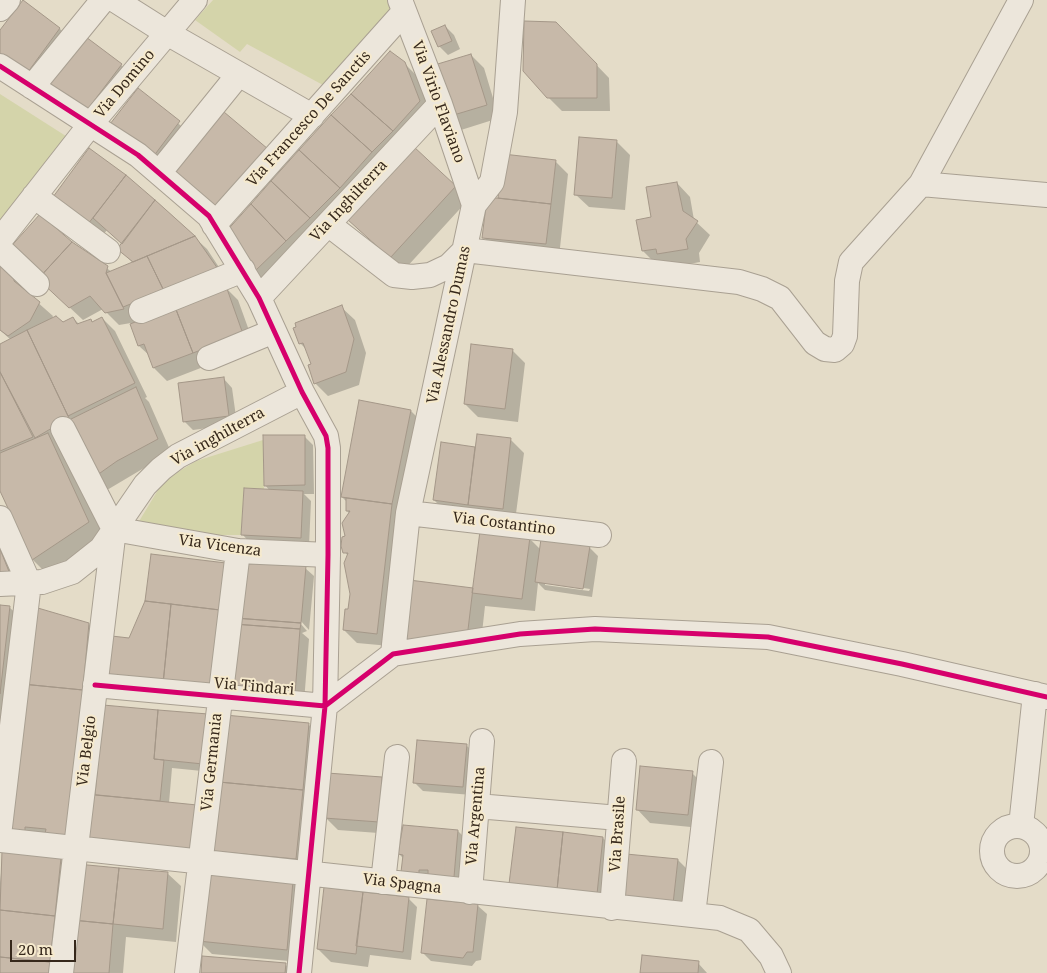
<!DOCTYPE html>
<html>
<head>
<meta charset="utf-8">
<style>
  body { margin:0 }
  #map { position:relative; width:1047px; height:973px; overflow:hidden; background:#e4dcc8; font-family:"Noto Serif",serif }
  canvas { display:block }
  .scale { position:absolute; left:10px; top:940px; width:66px; height:22px; box-sizing:border-box; border:2px solid #36281b; border-top:0; padding-left:6px; font-size:15px; line-height:18px; white-space:nowrap; color:#36281b; -webkit-text-stroke:4px #f6eacd; paint-order:stroke }
</style>
</head>
<body>
<div id="map">
<canvas width="1047" height="973"></canvas>
<div class="scale">20 m</div>
</div>
<script>
const c = document.querySelector('canvas').getContext('2d');
c.lineJoin = 'round';
function fillPath(path, color) {
  c.fillStyle = color;
  c.fill(path, 'evenodd');
}
function shape(rows) {
  const path = new Path2D();
  for (const r of rows) {
    if (r.length === 3) {
      path.moveTo(r[0] + r[2], r[1]);
      path.arc(r[0], r[1], r[2], 0, 2 * Math.PI);
      continue;
    }
    path.moveTo(r[0], r[1]);
    for (let i = 2; i < r.length; i += 2) path.lineTo(r[i], r[i + 1]);
  }
  return path;
}
function stroke(path, color, width, dash) {
  c.strokeStyle = color;
  c.lineWidth = width;
  c.lineCap = dash ? 'butt' : 'round';
  c.setLineDash(dash || []);
  c.stroke(path);
}
function drawText(font, color, halo, rows, align = 'center') {
  c.font = font + ' "Noto Serif",serif';
  c.lineWidth = 4;
  c.setLineDash([]);
  c.textBaseline = 'middle';
  c.strokeStyle = halo;
  c.fillStyle = color;
  for (const [text, x, y, turn = 0] of rows) {
    c.save();
    c.translate(x, y);
    c.rotate((+turn || 0) * Math.PI / 180);
    c.textAlign = isNaN(turn) ? turn : align;
    if (halo) c.strokeText(text, 0, 0);
    c.fillText(text, 0, 0);
    c.restore();
  }
}
const green = shape([
  [213,0,390,0,394,9,323,85,247,44,240,52,195,20],
  [0,94,69,138,0,227],
  [263,440,264,489,244,488,241,535,197,535,138,523,161,485,178,472,196,461]
]);
const shadow = shape([
  [23,2,60,29,73,42,38,88,0,32],
  [556,23,609,78,610,111,562,111,548,97],
  [445,26,454,35,460,49,448,55,439,46],
  [471,55,484,68,499,118,461,130,432,67],
  [404,63,418,77,433,114,264,280,255,271],
  [121,65,134,78,98,126,50,86],
  [138,90,192,135,166,169,125,137],
  [616,141,630,155,625,210,589,207,575,194],
  [90,149,125,176,194,237,207,249,226,278,132,315,136,323,225,287,238,300,255,347,167,381,154,368,150,356,139,346,131,323,119,325,103,309,83,320,49,288,71,243,112,272,133,263,119,249,123,244,107,230,102,236,68,210],
  [504,156,555,161,568,174,559,257,497,250,483,237,499,199],
  [677,183,690,197,694,220,710,235,699,253,700,262,672,267,656,264,643,251,652,218],
  [455,186,468,200,404,270,349,219],
  [0,264,27,285,27,293,53,316,51,320,63,323,73,318,79,324,91,321,93,323,102,318,115,331,147,397,145,398,149,402,171,452,107,490,65,451,106,540,50,577,33,560,0,488,0,346,11,340,0,330],
  [341,307,355,320,366,353,359,385,328,396,315,383,312,365,307,350,300,343,298,328],
  [512,350,525,363,518,422,478,417,465,404],
  [224,379,232,388,237,424,193,430,184,421],
  [411,411,424,424,390,646,357,643,344,630,351,594,348,556,345,552,350,514,347,511,347,502,342,497],
  [304,436,313,445,314,494,304,494,311,501,309,546,251,544,243,535,270,491,265,485],
  [510,439,524,453,515,521,443,509,434,500,475,448,476,449],
  [0,531,22,587,0,588],
  [529,538,541,550,589,547,598,556,592,597,545,590,538,583,535,611,485,606,480,651,415,661,474,589],
  [545,582,590,589,589,591,545,585],
  [225,564,104,678,91,795,96,796,207,716,212,772,172,768,169,803,200,857,9,829,89,624,104,640,130,639],
  [305,568,314,576,309,630,300,620,300,623,307,631,302,633,309,639,304,702,239,697],
  [0,606,9,607,23,620,0,784],
  [308,724,317,733,304,867,222,860,214,851],
  [467,746,475,754,472,795,423,791,414,782],
  [692,773,705,786,701,828,650,823,637,809],
  [382,779,395,792,392,834,338,830,325,817],
  [517,829,603,838,616,851,610,907],
  [458,831,471,844,467,890,432,887,399,854],
  [3,853,61,859,74,872,63,973,0,973,0,883],
  [678,860,691,873,686,917,636,912],
  [78,865,167,873,181,886,176,942,126,937,123,973,68,973],
  [293,882,306,895,300,962,212,954,199,941],
  [408,898,417,907,411,960,370,955,368,967,331,962,318,949],
  [428,901,478,906,487,914,481,960,476,961,472,966,431,961,422,952],
  [698,963,707,973,642,973],
  [285,964,294,973,202,973]
]);
const building = shape([
  [23,0,60,28,25,76,0,57,0,30,23,0],
  [524,21,556,22,597,64,597,98,547,98,523,71,524,21],
  [445,25,452,41,438,47,431,31,445,25],
  [86,37,122,64,84,114,48,86,86,37],
  [390,51,405,62,420,101,393,131,351,94,390,51],
  [471,54,487,105,447,117,431,66,471,54],
  [138,88,180,121,153,157,110,124,138,88],
  [351,94,393,131,372,152,331,115,351,94],
  [224,112,268,149,215,212,171,175,224,112],
  [331,115,372,152,340,188,299,150,331,115],
  [579,137,617,140,612,198,574,195,579,137],
  [413,146,456,186,390,258,347,219,413,146],
  [89,148,126,175,88,224,53,197,89,148],
  [299,150,340,188,310,218,271,181,299,150],
  [503,154,556,160,551,204,498,198,503,154],
  [126,175,155,200,122,244,93,218,126,175],
  [271,181,310,218,286,241,251,204,271,181],
  [677,182,683,211,698,221,686,239,688,249,657,254,656,249,642,251,636,220,651,217,646,187,677,182],
  [487,197,551,204,546,244,482,238,487,197],
  [155,200,195,236,133,262,117,249,155,200],
  [251,204,286,241,254,272,223,235,251,204],
  [40,214,72,242,38,279,7,251,40,214],
  [195,236,218,269,164,291,147,256,195,236],
  [72,242,108,266,106,273,124,309,105,313,90,296,69,308,38,279,72,242],
  [147,256,164,291,123,307,106,273,147,256],
  [0,263,14,270,14,281,40,302,30,321,8,336,0,330,0,263],
  [226,286,243,334,193,353,175,307,226,286],
  [342,305,354,339,346,372,314,384,308,365,311,364,303,343,299,344,293,328,296,327,295,323,342,305],
  [175,307,193,353,153,368,144,344,138,346,130,324,175,307],
  [56,316,63,322,73,317,77,324,91,319,92,322,102,317,135,383,68,416,27,330,56,316],
  [27,330,69,418,35,438,0,372,0,344,27,330],
  [471,344,513,349,505,409,464,404,471,344],
  [0,372,33,437,0,451,0,372],
  [224,377,229,416,183,422,178,383,224,377],
  [136,387,158,439,117,461,93,478,63,423,136,387],
  [359,400,411,410,392,504,341,497,359,400],
  [48,433,89,522,32,560,0,491,0,453,48,433],
  [477,434,511,438,503,509,468,505,477,434],
  [263,435,305,435,305,485,264,486,263,435],
  [441,442,475,447,468,505,433,500,441,442],
  [244,488,303,491,301,538,241,535,244,488],
  [346,498,392,504,377,634,343,630,345,609,348,609,350,594,344,563,348,553,343,553,341,546,342,537,345,536,342,523,350,511,346,511,346,498],
  [480,531,530,537,522,599,472,593,480,531],
  [541,539,590,546,583,589,535,582,541,539],
  [0,549,10,574,0,575,0,549],
  [151,554,226,563,220,610,145,601,151,554],
  [239,561,306,566,301,623,235,618,239,561],
  [409,580,473,588,467,638,400,649,409,580],
  [145,601,171,604,163,684,103,679,103,635,129,638,145,601],
  [171,604,220,610,212,691,163,684,171,604],
  [0,605,10,606,0,694,0,605],
  [31,606,89,623,83,690,22,684,31,606],
  [235,618,301,623,300,629,234,624,235,618],
  [234,624,300,629,295,694,229,689,234,624],
  [22,684,83,690,69,836,45,834,46,829,25,827,25,831,8,829,22,684],
  [103,705,158,710,154,759,164,760,160,801,95,795,103,705],
  [158,710,208,714,203,764,154,759,158,710],
  [225,715,309,723,303,790,219,782,225,715],
  [417,740,467,744,463,787,413,783,417,740],
  [640,766,693,771,688,815,636,810,640,766],
  [327,773,382,777,379,822,324,818,327,773],
  [219,782,303,790,296,859,212,851,219,782],
  [88,794,197,805,192,849,83,837,88,794],
  [403,825,458,830,454,877,428,875,428,870,419,870,419,874,401,872,403,855,398,854,403,825],
  [516,827,563,832,557,890,509,884,516,827],
  [563,832,603,837,597,894,557,890,563,832],
  [2,851,61,858,55,916,0,910,2,851],
  [626,854,678,859,673,904,622,899,626,854],
  [77,864,119,868,113,924,72,920,77,864],
  [119,868,168,872,163,929,113,924,119,868],
  [204,873,293,881,287,950,198,941,204,873],
  [324,887,363,892,356,954,317,949,324,887],
  [363,892,409,897,403,952,356,946,363,892],
  [427,899,478,904,473,952,467,952,463,958,421,953,427,899],
  [0,910,55,916,50,962,0,957,0,910],
  [72,920,113,924,109,973,67,973,72,920],
  [642,955,699,961,698,973,640,973,642,955],
  [202,956,286,963,285,973,201,973,202,956],
  [0,957,50,962,49,973,0,973,0,957]
]);
const minor = shape([
  [115,0,167,33,312,116],
  [400,0,440,104,474,205],
  [0,9,8,0],
  [0,66,138,155,209,216,259,298,302,392,326,436,328,448,328,555,325,706,299,973],
  [32,87,103,0],
  [159,173,239,74],
  [921,184,1047,195],
  [34,196,108,251],
  [328,224,394,275,412,277,430,275,449,266,465,250,739,282,762,289,780,298,815,343,825,349,835,350,842,344,845,336,847,281,851,262,921,184,1021,0],
  [214,225,404,12],
  [0,240,90,125,195,0],
  [0,249,37,284],
  [259,298,440,104],
  [141,311,243,270],
  [209,358,274,331],
  [63,429,114,529],
  [408,513,599,535],
  [0,518,29,583,0,827],
  [114,529,238,551,328,555],
  [0,584,42,582,72,572,101,549,145,485,161,469,178,456,302,392],
  [393,654,408,513,474,205,492,182,505,112,513,0],
  [95,685,325,706,393,654,520,634,595,629,768,637,902,664,1047,697],
  [477,806,619,818],
  [1017,851,25],
  [1021,826,1035,694],
  [0,840,720,918,749,930,771,956,779,973],
  [383,882,397,757],
  [470,892,482,741],
  [612,908,624,761],
  [693,915,711,762],
  [61,973,114,529],
  [187,973,238,551]
]);
const cycleway = shape([
  [0,66,138,155,209,216,259,298,302,392,326,436,328,448,328,555,325,706,299,973],
  [95,685,325,706,393,654,520,634,595,629,768,637,902,664,1047,697]
]);
const streetNames = [
  ["Via Domino",125,84,-50],
  ["Via Virio Flaviano",438,102,70],
  ["Via Francesco De Sanctis",309,119,-48],
  ["Via Inghilterra",349,201,-47],
  ["Via Alessandro Dumas",449,325,-78],
  ["Via inghilterra",218,437,-29],
  ["Via Costantino",504,524,7],
  ["Via Vicenza",220,546,8],
  ["Via Tindari",254,687,5],
  ["Via Belgio",87,751,-83],
  ["Via Germania",212,762,-84],
  ["Via Argentina",476,816,-85],
  ["Via Brasile",618,834,-86],
  ["Via Spagna",402,884,7]
];
fillPath(green, '#d4d4aa');
fillPath(shadow, '#0003');
fillPath(building, '#c7b9a9');
stroke(building, '#a49788', 1);
stroke(minor, '#a9a092', 26);
stroke(minor, '#ece6db', 24);
stroke(cycleway, '#d6006c', 5);
drawText('15px', '#36281b', '#f6eacd', streetNames);
</script>
</body>
</html>
